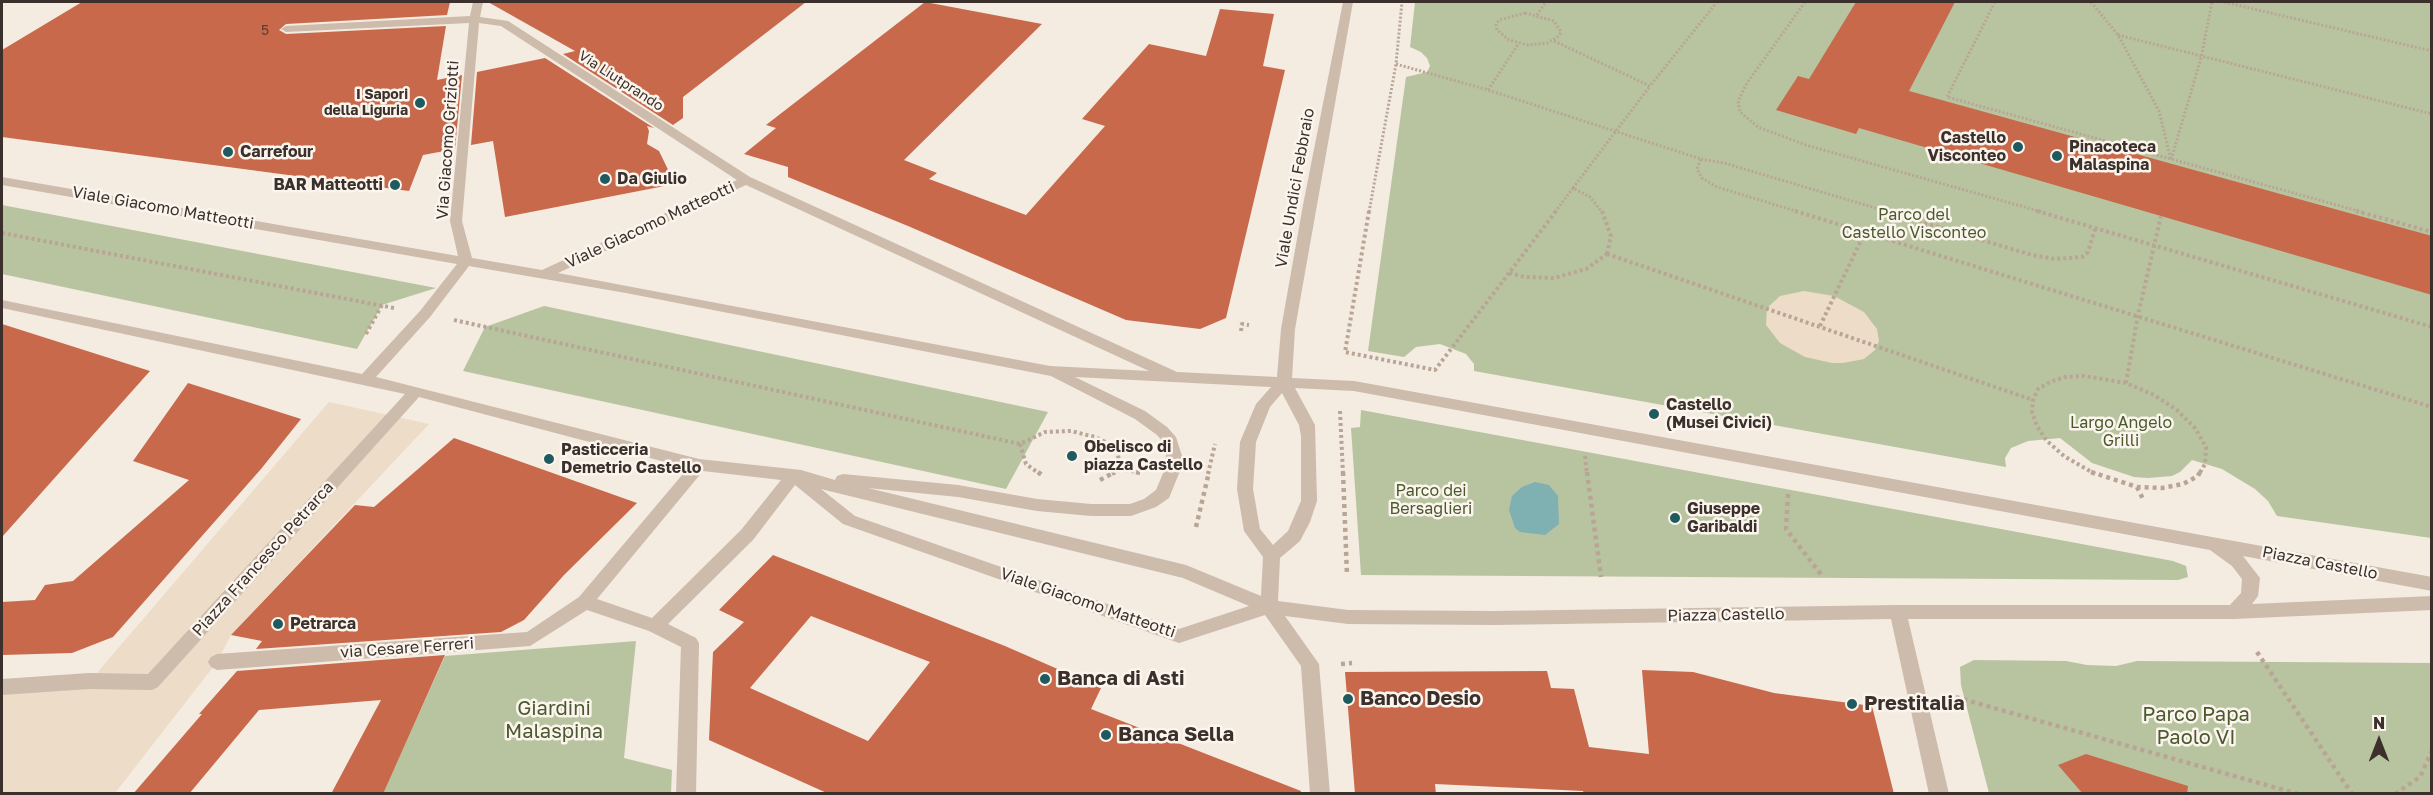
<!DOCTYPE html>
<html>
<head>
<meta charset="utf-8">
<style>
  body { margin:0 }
  #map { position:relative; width:2433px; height:795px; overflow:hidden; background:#f4ebe1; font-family:"Golos Text",sans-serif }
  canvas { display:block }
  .frame { position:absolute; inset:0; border:3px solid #3b302b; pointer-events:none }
  .north { position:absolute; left:2349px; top:711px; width:60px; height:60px; -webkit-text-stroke:4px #fbf5ee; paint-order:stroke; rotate:0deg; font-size:16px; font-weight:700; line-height:24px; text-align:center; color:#3b302b }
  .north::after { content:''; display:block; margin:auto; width:21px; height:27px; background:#3b302b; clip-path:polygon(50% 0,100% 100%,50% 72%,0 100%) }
</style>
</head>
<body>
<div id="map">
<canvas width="2433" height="795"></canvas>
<div class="frame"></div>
<div class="north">N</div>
</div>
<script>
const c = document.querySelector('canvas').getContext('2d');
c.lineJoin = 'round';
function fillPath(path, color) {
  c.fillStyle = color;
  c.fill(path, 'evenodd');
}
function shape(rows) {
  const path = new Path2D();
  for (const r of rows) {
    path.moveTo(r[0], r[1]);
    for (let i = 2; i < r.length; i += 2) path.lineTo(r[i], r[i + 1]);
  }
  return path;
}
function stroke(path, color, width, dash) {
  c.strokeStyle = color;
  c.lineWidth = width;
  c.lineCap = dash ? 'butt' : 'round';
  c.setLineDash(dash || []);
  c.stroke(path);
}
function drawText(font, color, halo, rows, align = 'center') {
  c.font = font + ' "Golos Text",sans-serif';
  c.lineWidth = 5;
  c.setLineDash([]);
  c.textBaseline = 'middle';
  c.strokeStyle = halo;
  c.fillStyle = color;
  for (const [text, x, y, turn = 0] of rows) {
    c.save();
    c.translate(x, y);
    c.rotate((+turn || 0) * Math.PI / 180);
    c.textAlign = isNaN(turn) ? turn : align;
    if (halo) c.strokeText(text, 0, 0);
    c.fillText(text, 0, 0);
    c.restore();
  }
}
const green = shape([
  [1415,2,2431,2,2431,538,2277,516,2268,501,2255,489,2222,469,2192,460,2180,472,2172,476,2148,478,2134,477,2092,463,2060,438,2028,441,2011,448,2005,458,2006,467,1474,371,1474,364,1466,354,1440,344,1416,347,1404,357,1368,351,1406,77,1427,72,1430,66,1427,58,1421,52,1410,47],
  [2,205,436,288,382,305,357,349,2,274],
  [544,306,1048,412,1006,489,463,371,485,327],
  [1361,410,2173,561,2186,566,2188,577,2178,580,1361,575,1351,428,1360,427],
  [636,641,624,758,672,770,671,793,383,793,445,656],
  [1974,660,2066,661,2087,665,2116,666,2137,661,2431,663,2431,793,1989,793,1961,685,1960,667]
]);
const plaza = shape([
  [1804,291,1834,296,1864,312,1877,329,1879,341,1875,350,1864,359,1843,363,1832,363,1805,357,1780,343,1766,325,1767,308,1780,296],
  [329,402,429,424,231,635,217,662,115,793,2,794,2,687,90,681]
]);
const water = shape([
  [1535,482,1549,485,1558,496,1559,524,1545,535,1520,532,1515,528,1509,510,1512,496,1522,487]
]);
const building = shape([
  [82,2,450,2,447,15,286,24,279,30,286,34,446,26,437,80,462,75,455,149,423,155,409,191,2,137,2,50],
  [488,2,806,2,683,97,683,118,673,125,563,54,575,51],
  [925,2,1042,24,904,160,937,173,929,179,1026,215,1105,126,1082,119,1149,44,1206,56,1220,9,1274,14,1263,66,1285,70,1226,318,1200,329,1126,320,908,226,788,177,788,167,744,154,776,128,766,125],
  [1856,2,1955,2,1909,91,2432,236,2432,295,1859,128,1856,134,1776,110,1798,76,1809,79],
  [545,58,654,128,647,126,649,131,647,144,659,151,675,184,505,217,493,141,471,145,477,72],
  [2,324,150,371,2,537],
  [188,383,301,419,261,469,113,637,72,653,2,655,2,602,35,600,45,585,73,581,189,480,133,461],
  [454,438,637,503,564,575,524,620,501,632,256,649,262,641,231,635,355,505,374,507],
  [773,555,1005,646,1101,688,1091,709,1301,791,1300,794,829,794,709,740,713,652,744,622,719,610],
  [811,616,930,662,868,741,750,688],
  [445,655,383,794,331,794,381,700,259,710,189,794,133,794,202,714,199,714,237,671],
  [1642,670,1693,672,1774,693,1872,706,1894,794,1584,794,1583,791,1435,784,1436,794,1355,794,1345,672,1547,671,1551,688,1574,689,1589,747,1649,754],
  [2086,754,2188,786,2187,794,2083,794,2058,765]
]);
const pathFar2 = shape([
  [1805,2,1747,83,1738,101,1740,112,1758,127,1806,145,2042,212],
  [1995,2,1947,97,2362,212],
  [2091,2,2118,35,2159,111,2171,160,2201,58,2212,2],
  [2224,2,2432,51],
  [1525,13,1554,21,1561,32,1559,36,1547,43,1528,45,1509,40,1497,30,1496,25,1499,20,1525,13],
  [1537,15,1546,2],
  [2118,35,2432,114],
  [1554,41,1650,86,1717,2],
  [1396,64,1488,90,1701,159,1697,169,1702,178,1717,187,1799,212],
  [1488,90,1519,43],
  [1701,159,1724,163,1889,212],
  [1573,188,1650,86],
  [1369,212,1396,64,1402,2],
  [1555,212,1573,188,1590,197,1602,212]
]);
const pathFar1 = shape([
  [1369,211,1345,352,1435,370,1509,273],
  [1556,211,1509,273,1525,277,1554,278,1586,269,1607,254],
  [1602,211,1611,236,1607,254],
  [1795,211,2432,407],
  [1884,211,2032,255,2055,259,2082,257,2088,252,2095,229],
  [2037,211,2432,327],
  [2356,211,2432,232],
  [2,233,394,308],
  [1607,254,2033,400],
  [454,320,1020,444,1045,432,1071,431,1095,437,1116,447,1121,469,1141,473],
  [1820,326,1865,232],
  [1241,331,1242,324,1249,325],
  [366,334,382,305],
  [2126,383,2138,315,2161,216],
  [1340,411,1343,474],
  [1020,444,1026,464,1040,474],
  [1585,456,1587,474],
  [1112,474,1121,469],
  [1208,474,1215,444],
  [2095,474,2064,456,2046,440,2037,426,2032,412,2033,400,2038,389,2050,382,2065,377,2084,376,2126,383,2154,395,2177,410,2195,428,2206,447,2205,464,2199,474]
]);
const path = shape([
  [1038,472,1042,475],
  [1136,472,1141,473],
  [1343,472,1347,575],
  [1587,472,1601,577],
  [2091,472,2137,487,2162,488,2183,484,2198,476,2200,472],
  [1100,480,1115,472],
  [2137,487,2143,499],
  [1788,494,1786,529,1823,577],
  [1196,527,1209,472],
  [2257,652,2352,794],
  [1341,664,1352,663],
  [1948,695,2298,794],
  [2395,794,2420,777,2432,751]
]);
const minor = shape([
  [473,2,483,2,480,17,508,21,750,177,1177,372,1277,377,1281,329,1303,205,1343,2,1353,2,1295,329,1292,378,1354,381,2432,577,2432,591,2243,556,2260,578,2258,596,2252,604,2432,596,2432,610,2234,619,1908,619,1949,794,1929,794,1891,619,1495,625,1348,624,1285,616,1319,664,1330,794,1310,794,1301,666,1265,615,1179,643,843,524,795,485,753,540,668,624,696,638,699,643,696,794,676,794,681,647,649,631,587,610,530,646,217,670,211,667,208,662,211,657,217,654,527,632,579,597,688,468,419,397,158,687,152,690,89,689,2,695,2,679,89,673,148,674,405,394,2,308,2,300,362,374,420,311,457,264,2,185,2,177,458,256,450,221,469,23,286,32,281,29,286,26,470,16,473,2],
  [479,23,501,26,737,180,542,270,472,258,462,221,479,23],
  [746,185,1149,371,1050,366,558,273,746,185],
  [469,266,626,293,1051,376,1135,419,1157,435,1164,443,1166,456,1164,471,1156,490,1144,499,1130,504,1091,504,1037,499,958,485,843,474,837,476,835,480,801,470,699,459,376,377,430,317,469,266],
  [1075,377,1271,387,1256,404,1240,442,1237,489,1244,531,1263,557,1261,596,1186,565,868,488,958,497,1037,511,1091,516,1131,516,1156,507,1169,498,1180,471,1182,456,1176,437,1167,427,1145,411,1075,377],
  [1295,388,1354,391,2210,550,2232,566,2242,579,2241,593,2230,605,1898,605,1495,611,1348,610,1278,601,1280,558,1300,541,1310,522,1317,501,1315,425,1295,388],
  [1282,393,1299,425,1301,436,1301,501,1288,531,1273,545,1260,529,1253,489,1256,442,1270,407,1282,393],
  [703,471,781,480,741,530,652,618,597,599,703,471],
  [821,489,1183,578,1249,606,1179,629,855,516,821,489]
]);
const markers = [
  [420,103,6,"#1f5a5e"],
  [2018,147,6,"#1f5a5e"],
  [228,152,6,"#1f5a5e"],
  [2057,156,6,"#1f5a5e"],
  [605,179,6,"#1f5a5e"],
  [395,185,6,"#1f5a5e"],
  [1654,414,6,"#1f5a5e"],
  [1072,456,6,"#1f5a5e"],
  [549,459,6,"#1f5a5e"],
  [1675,518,6,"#1f5a5e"],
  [278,624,6,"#1f5a5e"],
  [1045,679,6,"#1f5a5e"],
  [1348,699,6,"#1f5a5e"],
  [1852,704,6,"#1f5a5e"],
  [1106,735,6,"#1f5a5e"]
];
const numberNames = [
  ["5",265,31]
];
const farStreetnames = [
  ["Via Liutprando",621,81,33]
];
const farPoinames = [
  ["I Sapori",408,95],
  ["della Liguria",408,111]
];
const poiNames = [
  ["Castello",2006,138,"right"],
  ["Visconteo",2006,156,"right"],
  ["Pinacoteca",2069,147],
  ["Malaspina",2069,165],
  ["Carrefour",240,152],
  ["Da Giulio",617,179],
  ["BAR Matteotti",383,185,"right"],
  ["Castello",1666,405],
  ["(Musei Civici)",1666,423],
  ["Obelisco di",1084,447],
  ["piazza Castello",1084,465],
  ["Pasticceria",561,450],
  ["Demetrio Castello",561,468],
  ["Giuseppe",1687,509],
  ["Garibaldi",1687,527],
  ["Petrarca",290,624]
];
const streetNames = [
  ["Via Giacomo Griziotti",448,140,-86],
  ["Viale Undici Febbraio",1295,188,-80],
  ["Viale Giacomo Matteotti",163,208,10],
  ["Viale Giacomo Matteotti",650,225,-25],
  ["Piazza Francesco Petrarca",263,559,-48],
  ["Piazza Castello",2320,563,11],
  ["Viale Giacomo Matteotti",1088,603,19],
  ["Piazza Castello",1726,615,-1],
  ["via Cesare Ferreri",407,648,-4]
];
const parkNames = [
  ["Parco del",1914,215],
  ["Castello Visconteo",1914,233],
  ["Largo Angelo",2121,423],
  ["Grilli",2121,441],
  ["Parco dei",1431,491],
  ["Bersaglieri",1431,509]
];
const nearPoinames = [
  ["Banca di Asti",1057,679],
  ["Banco Desio",1360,699],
  ["Prestitalia",1864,704],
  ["Banca Sella",1118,735]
];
const nearParknames = [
  ["Giardini",554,709],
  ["Malaspina",554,732],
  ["Parco Papa",2196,715],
  ["Paolo VI",2196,738]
];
fillPath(green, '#b8c4a0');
fillPath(plaza, '#ecdcc8');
fillPath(water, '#7fb0b2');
fillPath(building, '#c8694b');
stroke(pathFar2, '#b9a596', 3, [2, 2]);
stroke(pathFar1, '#b9a596', 4, [3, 3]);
stroke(path, '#b9a596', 4.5, [4, 4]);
fillPath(minor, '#cdbbac');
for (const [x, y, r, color] of markers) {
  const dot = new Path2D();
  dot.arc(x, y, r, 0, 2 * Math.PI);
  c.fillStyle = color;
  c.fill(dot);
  stroke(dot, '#fbf5ee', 2);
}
drawText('14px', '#5e3e33', null, numberNames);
drawText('14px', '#3b302b', '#fbf5ee', farStreetnames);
drawText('bold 14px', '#3b302b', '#fbf5ee', farPoinames, 'right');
drawText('bold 16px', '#3b302b', '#fbf5ee', poiNames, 'left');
drawText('16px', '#3b302b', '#fbf5ee', streetNames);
drawText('16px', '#4a5a2e', '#fbf5ee', parkNames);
drawText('bold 20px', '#3b302b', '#fbf5ee', nearPoinames, 'left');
drawText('20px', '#4a5a2e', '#fbf5ee', nearParknames);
</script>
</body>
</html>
